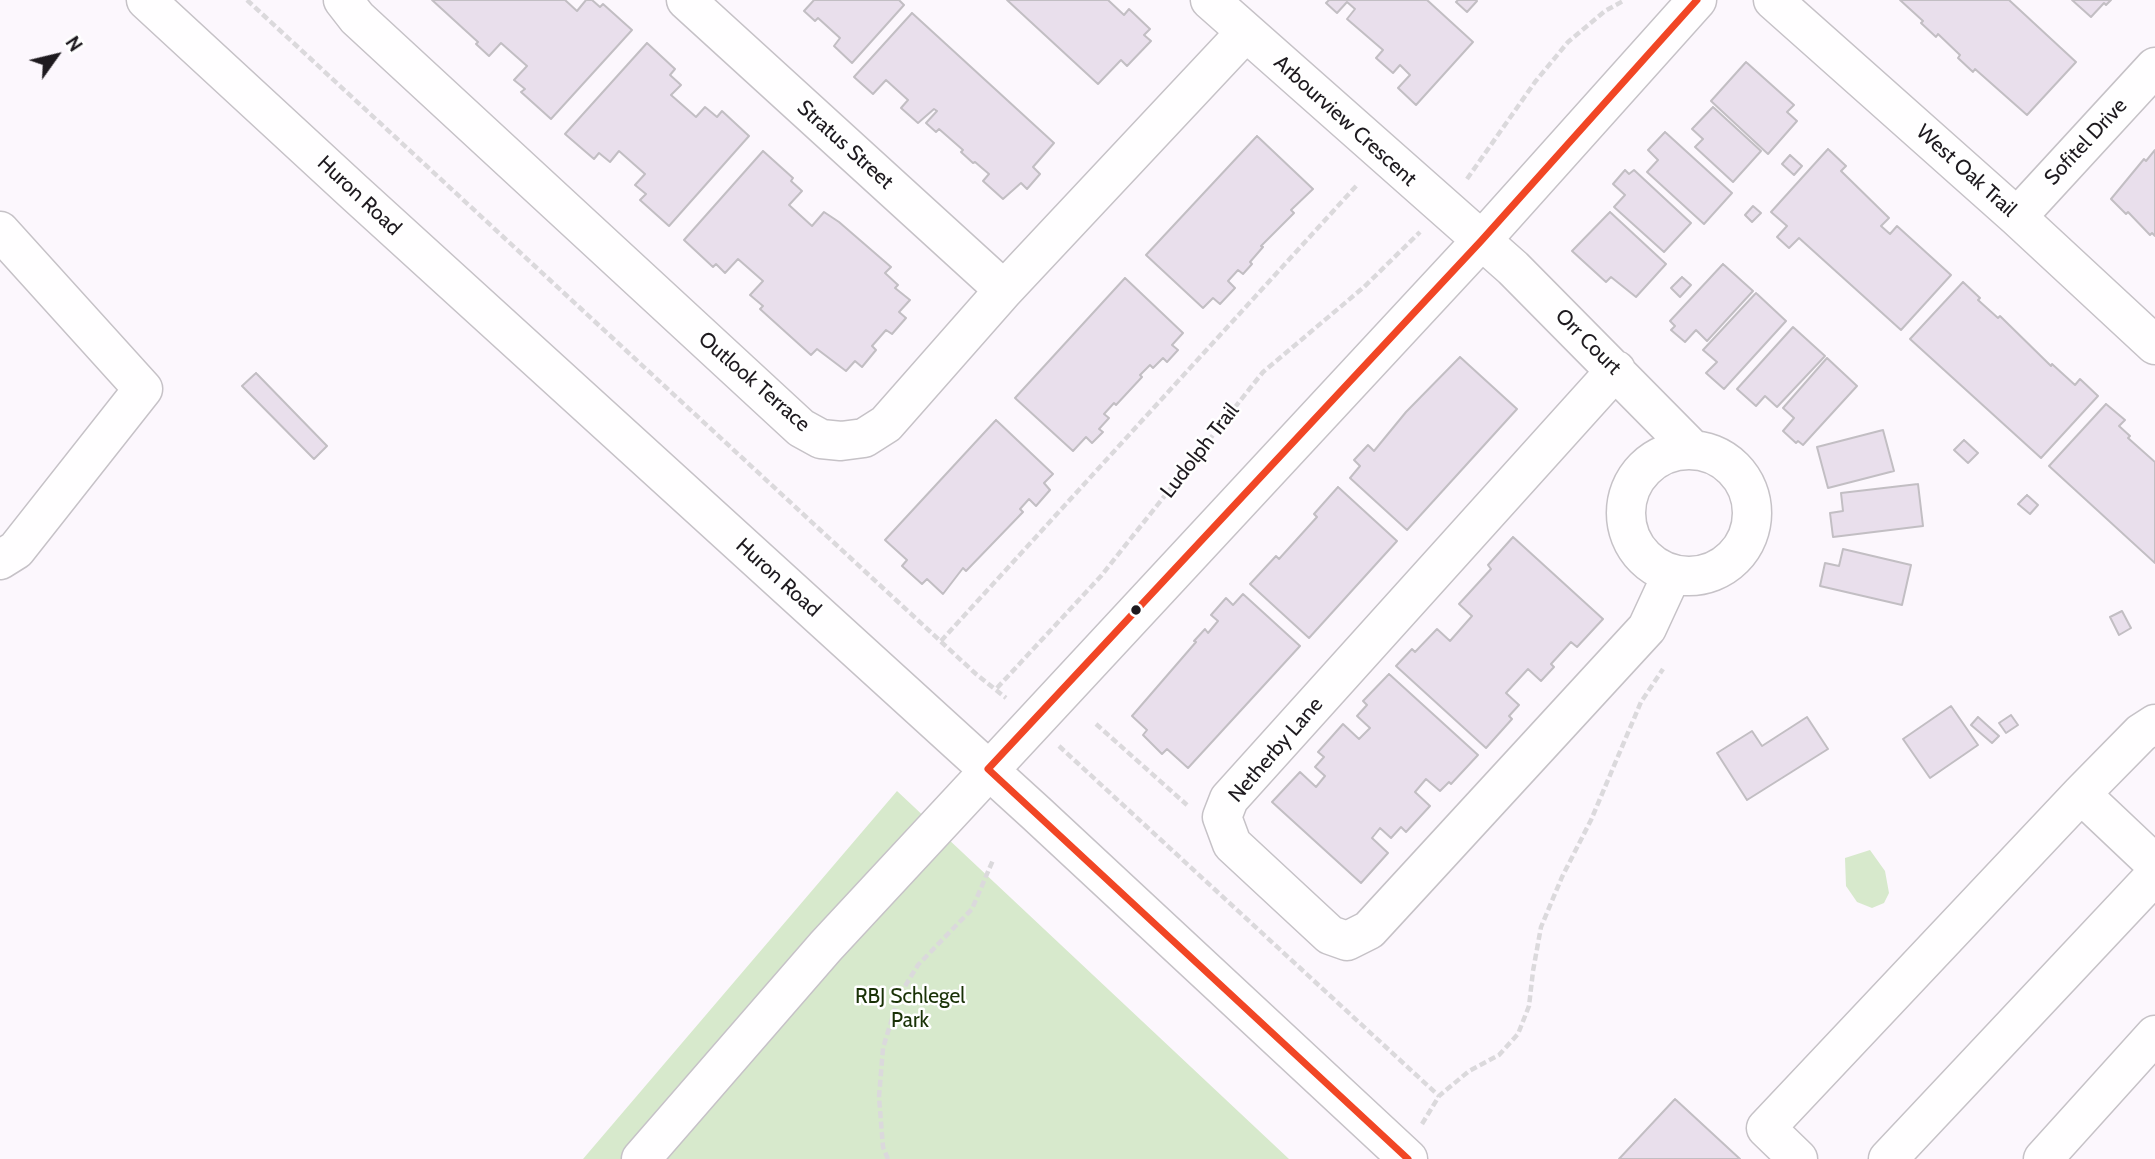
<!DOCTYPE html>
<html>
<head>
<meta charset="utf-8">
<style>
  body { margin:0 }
  #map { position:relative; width:2155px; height:1159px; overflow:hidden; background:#fcf7fd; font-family:Cabin,sans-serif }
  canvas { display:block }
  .north { position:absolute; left:21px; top:21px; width:70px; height:70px; -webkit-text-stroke:5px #fff; paint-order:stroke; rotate:56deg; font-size:19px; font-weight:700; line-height:28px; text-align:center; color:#1e1a1f }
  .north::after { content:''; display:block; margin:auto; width:24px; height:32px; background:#1e1a1f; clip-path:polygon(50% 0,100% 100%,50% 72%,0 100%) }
</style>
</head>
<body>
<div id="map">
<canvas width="2155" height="1159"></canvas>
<div class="north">N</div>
</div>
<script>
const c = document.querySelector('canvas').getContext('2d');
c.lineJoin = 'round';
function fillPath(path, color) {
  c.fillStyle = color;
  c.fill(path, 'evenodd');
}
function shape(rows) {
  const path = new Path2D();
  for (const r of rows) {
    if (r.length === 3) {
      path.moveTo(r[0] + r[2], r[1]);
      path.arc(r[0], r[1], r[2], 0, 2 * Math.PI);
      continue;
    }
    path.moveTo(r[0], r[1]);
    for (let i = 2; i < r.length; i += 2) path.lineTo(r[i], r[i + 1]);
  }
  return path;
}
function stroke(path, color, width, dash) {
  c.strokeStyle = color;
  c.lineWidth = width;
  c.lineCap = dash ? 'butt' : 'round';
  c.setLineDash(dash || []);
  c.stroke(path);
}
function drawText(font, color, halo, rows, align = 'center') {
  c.font = font + ' Cabin,sans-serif';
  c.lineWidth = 5;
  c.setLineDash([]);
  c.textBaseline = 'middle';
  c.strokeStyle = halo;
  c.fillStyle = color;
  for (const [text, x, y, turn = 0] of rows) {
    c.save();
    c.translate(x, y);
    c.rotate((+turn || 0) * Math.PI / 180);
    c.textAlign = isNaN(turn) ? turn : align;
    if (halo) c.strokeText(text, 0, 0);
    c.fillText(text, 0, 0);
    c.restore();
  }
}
const green = shape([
  [897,791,1289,1159,583,1159],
  [1870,850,1885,871,1889,893,1884,903,1872,908,1857,902,1846,886,1845,858]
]);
const building = shape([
  [432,0,565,0,577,11,586,0,592,0,600,7,603,4,632,30,551,119,521,92,525,89,514,80,527,66,501,43,489,56,476,44,478,42,432,0],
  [814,0,899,0,904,5,852,63,834,46,840,38,818,18,815,21,804,11,814,0],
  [1007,0,1108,0,1124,15,1129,9,1150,29,1144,35,1151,41,1127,66,1121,60,1098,84,1007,0],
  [1329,0,1427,0,1473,42,1416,105,1398,88,1410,75,1400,65,1393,73,1376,58,1383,50,1347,19,1355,9,1347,2,1337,13,1326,3,1329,0],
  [1458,0,1476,0,1477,1,1467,12,1456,2,1458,0],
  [1900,0,2009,0,2076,62,2027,115,1975,69,1973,72,1958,58,1960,55,1938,34,1936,37,1921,23,1923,21,1900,0],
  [2072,0,2111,0,2106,5,2104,3,2091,17,2072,0],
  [912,13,1054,143,1033,167,1040,174,1027,189,1021,183,1003,199,983,181,989,174,975,162,973,163,961,152,963,150,939,129,936,132,926,123,937,111,934,109,918,123,901,108,908,100,886,80,873,94,854,77,912,13],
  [647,43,675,69,670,75,681,85,671,95,696,117,705,107,717,117,722,111,749,136,669,226,640,200,646,194,635,185,645,174,619,151,610,162,599,153,594,159,565,134,647,43],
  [1746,62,1794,105,1787,112,1797,121,1768,154,1711,101,1746,62],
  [1713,107,1761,151,1733,182,1695,147,1703,139,1692,129,1713,107],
  [1665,132,1732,193,1704,224,1647,172,1658,160,1648,150,1665,132],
  [1257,136,1313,189,1291,210,1294,213,1261,246,1263,247,1250,262,1252,264,1243,274,1238,270,1228,281,1235,288,1220,304,1213,298,1203,308,1146,255,1257,136],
  [1828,149,1846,166,1841,171,1889,218,1881,226,1890,234,1897,226,1951,275,1901,330,1799,238,1789,248,1777,237,1787,226,1771,212,1828,149],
  [2155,150,2155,236,2152,233,2150,235,2128,212,2126,214,2111,199,2144,159,2146,161,2155,150],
  [763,151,793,178,791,181,802,191,789,205,812,226,824,212,839,222,891,267,885,273,898,285,895,288,910,300,899,312,906,318,892,334,886,330,872,346,876,350,862,367,855,361,846,371,817,349,811,355,760,309,763,306,750,295,763,281,738,259,725,273,716,264,713,267,684,240,763,151],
  [1790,155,1802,166,1794,175,1782,164,1790,155],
  [1625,170,1629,174,1634,170,1691,223,1664,252,1614,207,1625,195,1613,184,1625,170],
  [1753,206,1761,213,1752,222,1745,215,1753,206],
  [1610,212,1666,264,1636,297,1611,277,1606,282,1572,251,1610,212],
  [1723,264,1753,291,1707,341,1696,330,1685,342,1671,330,1675,326,1670,321,1723,264],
  [1682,277,1691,285,1680,297,1671,288,1682,277],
  [1125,278,1183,333,1172,345,1178,350,1167,362,1163,358,1153,368,1150,365,1140,375,1142,377,1116,405,1114,403,1104,414,1109,418,1099,429,1103,432,1092,443,1086,437,1073,451,1015,398,1125,278],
  [1963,282,1980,298,1978,300,1998,318,2000,316,2051,366,2052,364,2075,385,2080,379,2098,396,2041,458,1910,339,1963,282],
  [1756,293,1786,321,1724,389,1706,373,1717,362,1703,350,1756,293],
  [1793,327,1825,356,1777,407,1765,396,1756,406,1737,389,1793,327],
  [1460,357,1517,409,1407,530,1350,478,1360,466,1354,460,1368,445,1374,451,1406,412,1460,357],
  [1827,358,1857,386,1803,445,1798,441,1796,443,1783,431,1794,418,1783,408,1827,358],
  [256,373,327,446,314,459,242,386,256,373],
  [2106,404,2125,420,2119,426,2130,436,2128,438,2155,462,2155,563,2049,466,2106,404],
  [996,420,1053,474,1044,483,1050,490,1036,506,1029,499,1020,509,1023,512,966,571,963,568,943,594,927,579,922,584,902,566,907,560,885,540,996,420],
  [1883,430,1894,471,1828,488,1817,447,1883,430],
  [1964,440,1978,453,1968,463,1954,450,1964,440],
  [1918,484,1923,526,1833,537,1830,513,1843,511,1841,493,1918,484],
  [1338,487,1397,541,1309,638,1250,584,1276,556,1279,559,1317,517,1314,514,1338,487],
  [2027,495,2038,505,2030,514,2018,504,2027,495],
  [1513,537,1603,619,1577,647,1571,642,1551,664,1554,667,1541,681,1528,669,1506,693,1519,705,1509,716,1512,719,1486,748,1396,666,1412,649,1415,652,1437,629,1450,641,1472,616,1459,604,1491,569,1488,565,1513,537],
  [1843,549,1911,565,1902,605,1820,586,1825,563,1839,566,1843,549],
  [1243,594,1300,646,1188,768,1167,749,1162,754,1143,735,1147,730,1132,716,1196,642,1194,641,1205,629,1208,633,1218,621,1211,615,1226,598,1233,605,1243,594],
  [2122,611,2131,628,2119,635,2110,617,2122,611],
  [1389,674,1478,755,1451,784,1449,782,1440,791,1426,779,1415,792,1430,806,1406,832,1401,827,1391,838,1380,828,1372,838,1388,853,1361,883,1272,802,1300,772,1316,787,1325,776,1315,767,1324,757,1318,752,1343,724,1359,739,1370,728,1357,716,1367,705,1363,701,1389,674],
  [1951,706,1978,745,1930,778,1903,739,1951,706],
  [2011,715,2018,725,2006,733,1999,723,2011,715],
  [1807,717,1828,749,1747,800,1717,753,1752,731,1762,746,1807,717],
  [1978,717,1999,736,1992,743,1971,725,1978,717],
  [1675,1099,1740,1159,1619,1159,1675,1099]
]);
const path = shape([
  [247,0,976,674,1006,698],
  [1467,179,1535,82,1568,42,1605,11,1625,0],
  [941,641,1357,185],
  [997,688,1101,576,1263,372,1364,287,1420,232],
  [1096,724,1187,805],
  [1059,746,1439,1096],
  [1422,1124,1439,1096,1469,1071,1499,1055,1518,1034,1529,1006,1533,971,1541,927,1562,877,1591,820,1641,702,1663,669],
  [888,1159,883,1147,879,1097,883,1048,899,996,918,965,972,909,993,860]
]);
const minor = shape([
  [343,0,357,18,801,428,821,439,841,441,864,438,886,424,1004,290,1245,33],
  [686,0,1004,290],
  [1210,0,1513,268,1691,448],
  [1773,0,2017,217,2155,345],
  [2017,217,2155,67],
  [0,231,143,389,16,550,0,560],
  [1616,370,1229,799,1222,817,1232,844,1330,935,1347,941,1369,930,1647,628,1672,574],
  [1689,513,63],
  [2081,794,2155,864],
  [641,1159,826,946,1481,241,1697,0],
  [1798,1159,1766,1128,2081,794,2141,733,2155,724],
  [1888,1159,2155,875],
  [2043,1159,2155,1035]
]);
const major = shape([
  [146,0,354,192,1036,813,1408,1159]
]);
const bus1 = shape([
  [1408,1159,988,769,1481,241,1697,0]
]);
const markers = [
  [1136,610,6,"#1e1a1f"]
];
const streetNames = [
  ["Arbourview Crescent",1345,121,42],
  ["Sofitel Drive",2086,142,-47],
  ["Stratus Street",845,145,42],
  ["West Oak Trail",1966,171,42],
  ["Huron Road",359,196,43],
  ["Orr Court",1588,342,45],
  ["Outlook Terrace",754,382,41],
  ["Ludolph Trail",1200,451,-52],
  ["Huron Road",778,578,42],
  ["Netherby Lane",1276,750,-49]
];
const parkNames = [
  ["RBJ Schlegel",910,997],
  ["Park",910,1021]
];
fillPath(green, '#d7e9cc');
fillPath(building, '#e9dfec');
stroke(building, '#c2bec3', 2);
stroke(minor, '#c6c2c7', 41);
stroke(major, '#c6c2c7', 41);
stroke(path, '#dbd9dc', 4.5, [7, 3.5]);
stroke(minor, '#fffeff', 38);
stroke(major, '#fffeff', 38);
stroke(bus1, '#f14625', 7);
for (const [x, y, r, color] of markers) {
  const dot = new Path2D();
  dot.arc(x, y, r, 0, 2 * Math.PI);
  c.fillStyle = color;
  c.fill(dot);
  stroke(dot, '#fff', 2.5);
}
drawText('21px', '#1e1a1f', '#fff', streetNames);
drawText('21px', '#1a3207', '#fff', parkNames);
</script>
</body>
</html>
